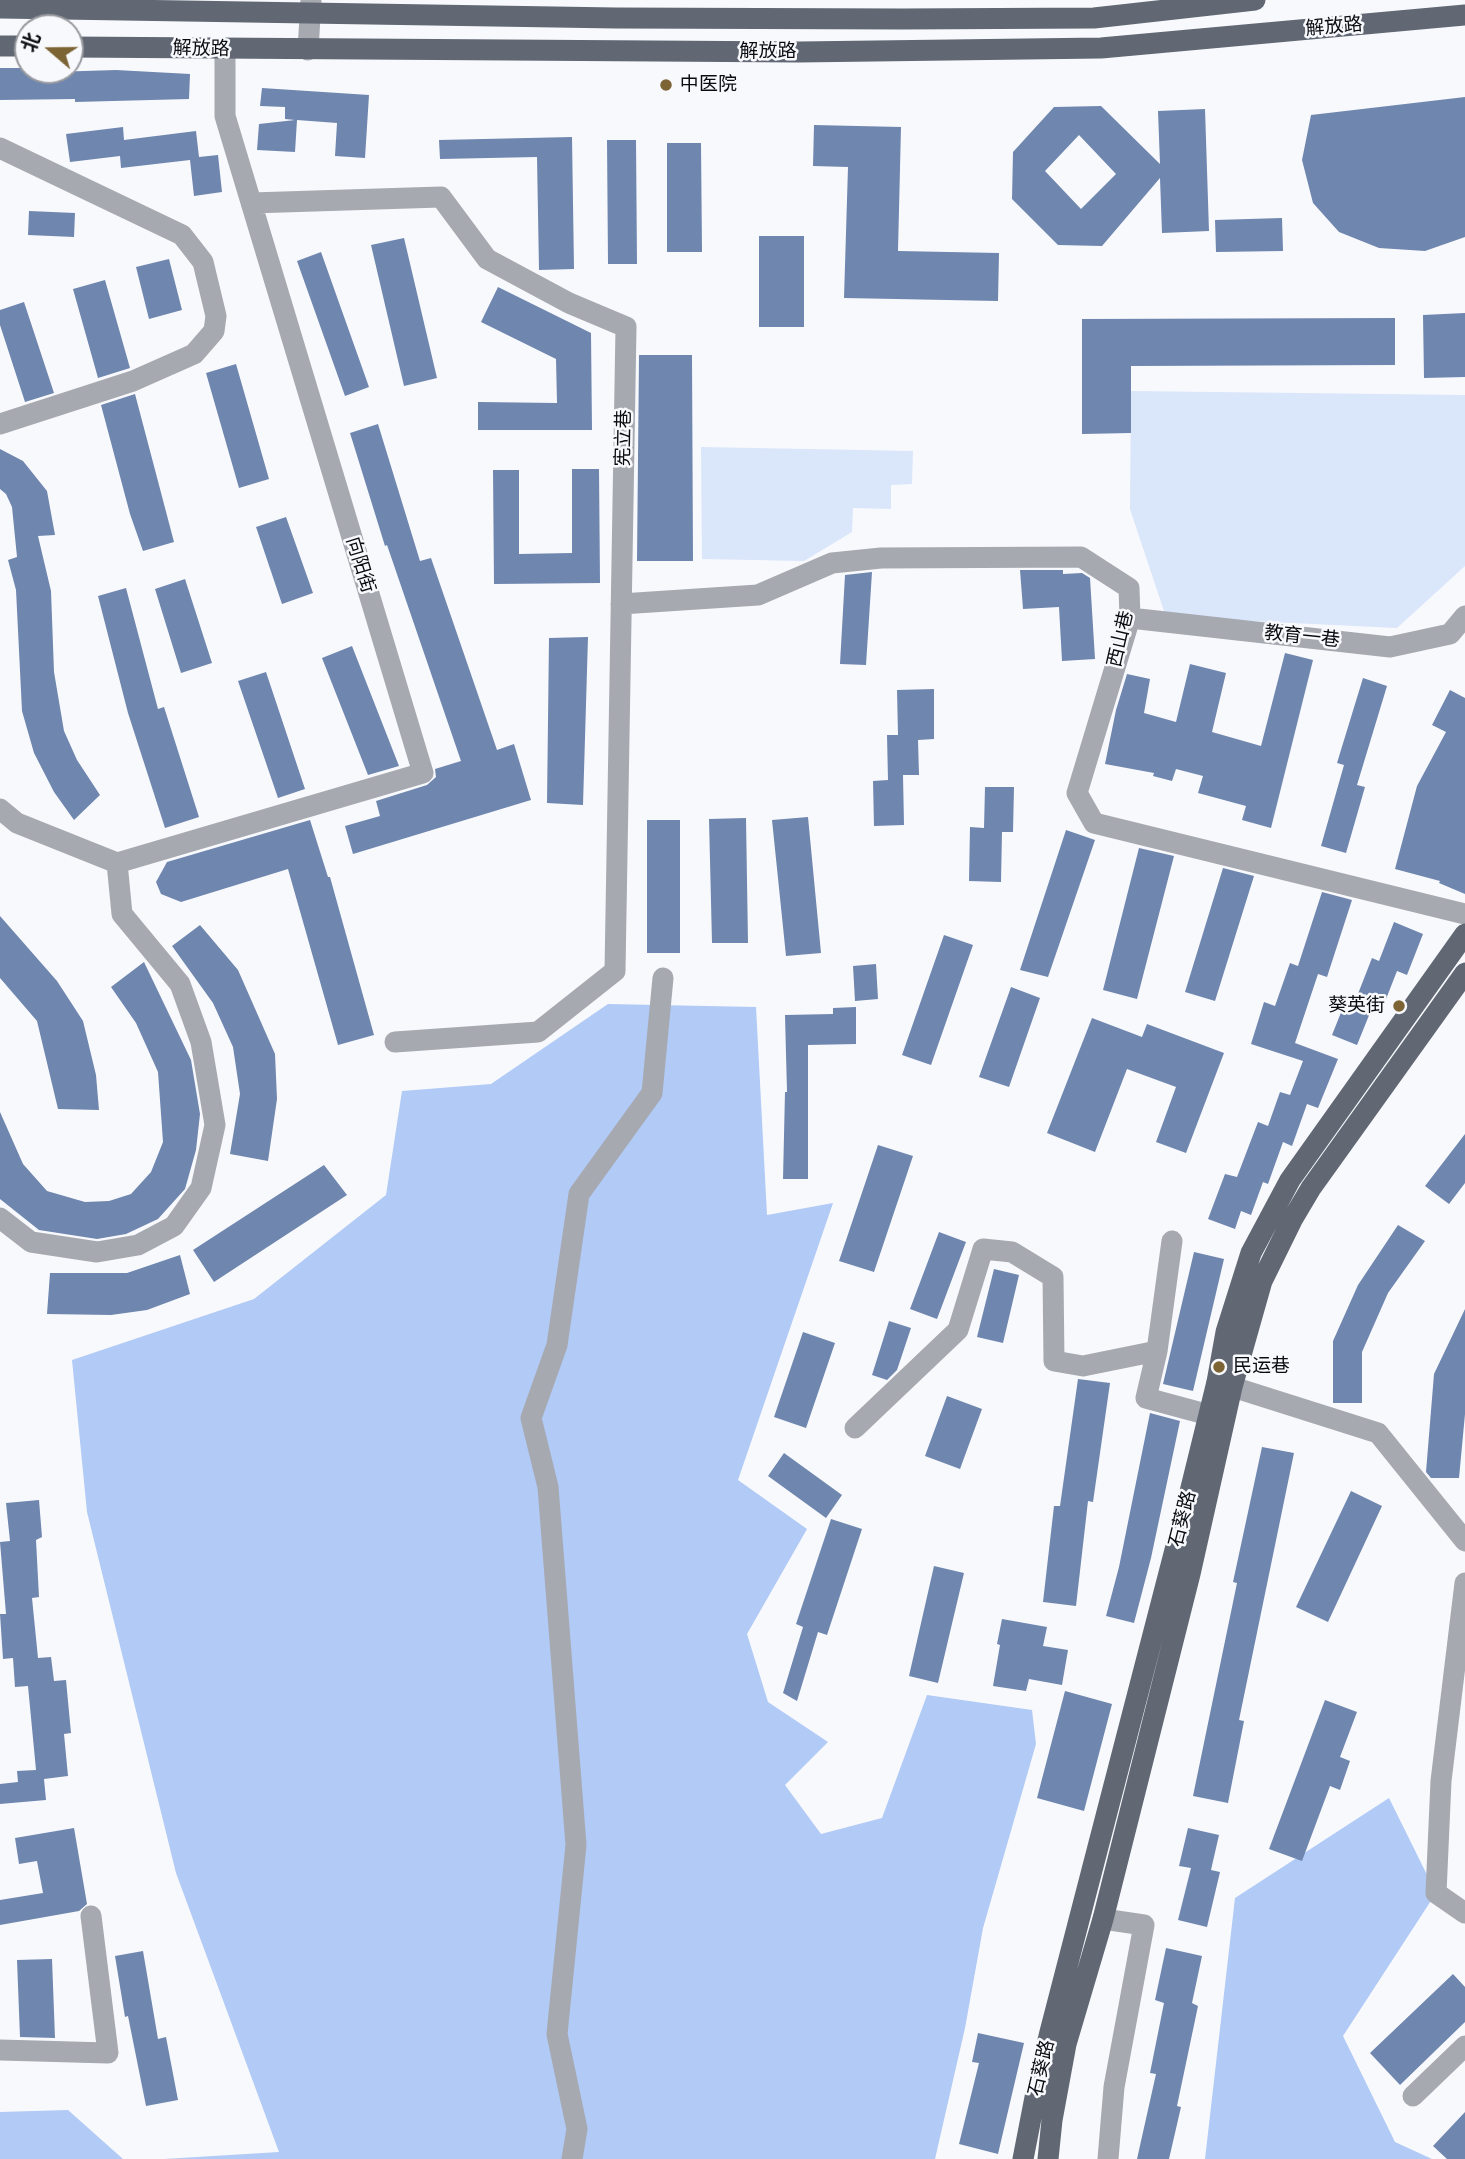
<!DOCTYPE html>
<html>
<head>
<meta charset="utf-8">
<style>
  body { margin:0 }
  #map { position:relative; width:1465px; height:2159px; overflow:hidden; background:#f8f9fd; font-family:"Fira Sans","Noto Sans SC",sans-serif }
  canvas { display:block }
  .north { position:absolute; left:14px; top:14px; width:70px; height:70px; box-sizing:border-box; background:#f8f9fd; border:2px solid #989a9f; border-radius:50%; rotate:290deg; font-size:19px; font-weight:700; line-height:28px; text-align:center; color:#090c11 }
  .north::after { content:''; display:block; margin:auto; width:24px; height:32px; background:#7d6435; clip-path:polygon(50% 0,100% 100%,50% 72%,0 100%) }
</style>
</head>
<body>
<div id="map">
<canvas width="1465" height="2159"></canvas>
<div class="north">北</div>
</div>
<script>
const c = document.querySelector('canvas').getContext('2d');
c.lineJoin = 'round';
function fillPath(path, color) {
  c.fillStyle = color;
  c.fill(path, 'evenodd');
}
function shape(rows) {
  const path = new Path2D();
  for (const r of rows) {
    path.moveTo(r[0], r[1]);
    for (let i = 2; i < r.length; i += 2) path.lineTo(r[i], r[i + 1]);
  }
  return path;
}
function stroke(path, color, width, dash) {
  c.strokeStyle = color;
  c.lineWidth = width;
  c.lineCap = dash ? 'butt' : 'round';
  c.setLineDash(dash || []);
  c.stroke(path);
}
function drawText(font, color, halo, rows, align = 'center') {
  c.font = font + ' "Fira Sans","Noto Sans SC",sans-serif';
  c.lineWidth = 5;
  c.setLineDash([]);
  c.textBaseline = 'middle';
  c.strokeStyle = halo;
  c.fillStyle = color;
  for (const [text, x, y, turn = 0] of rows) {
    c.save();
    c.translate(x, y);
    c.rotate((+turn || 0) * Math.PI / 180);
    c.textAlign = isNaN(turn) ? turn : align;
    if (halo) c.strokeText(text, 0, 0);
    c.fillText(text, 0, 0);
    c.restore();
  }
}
const green = shape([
  [1131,391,1465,395,1465,566,1397,628,1166,617,1130,509],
  [701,447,913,451,912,484,891,485,891,509,853,508,852,532,804,561,702,559]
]);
const forest = shape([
  [608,1004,756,1007,767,1215,833,1203,738,1480,807,1529,747,1634,768,1702,828,1742,785,1785,821,1834,882,1818,927,1695,1032,1710,1036,1744,983,1928,965,2028,935,2159,164,2159,279,2152,176,1873,87,1512,72,1360,254,1299,386,1195,402,1091,491,1084],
  [1389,1798,1436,1893,1343,2036,1395,2142,1432,2159,1205,2159,1235,1898],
  [68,2110,123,2159,0,2159,0,2112]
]);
const building = shape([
  [0,68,28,68,28,70,52,70,52,72,116,70,190,74,189,99,75,102,75,99,0,100],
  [262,88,369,95,365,158,335,156,337,123,297,120,295,152,257,150,259,124,295,120,285,119,285,107,260,106],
  [1465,97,1465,237,1425,251,1379,248,1339,232,1313,203,1302,160,1311,115],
  [1101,106,1160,164,1158,111,1205,109,1209,231,1162,233,1160,178,1102,246,1058,245,1012,199,1013,152,1054,107],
  [1079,135,1116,174,1081,209,1045,171],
  [814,125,901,127,898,251,999,253,998,301,844,298,848,167,813,166],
  [123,127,124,140,196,131,199,157,218,155,222,192,194,196,190,160,121,168,120,156,70,162,66,134],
  [572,137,574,269,539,270,537,157,440,159,439,140],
  [607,140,636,140,637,264,608,264],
  [667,143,701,143,702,252,667,252],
  [29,211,75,213,74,237,28,235],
  [1282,218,1283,251,1216,252,1215,220],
  [759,236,804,236,804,327,759,327],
  [404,238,437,378,404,386,371,245],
  [321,252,369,387,345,396,297,261],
  [169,259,182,310,149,319,136,267],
  [105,280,130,368,98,378,73,289],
  [498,287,591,333,592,430,478,430,478,402,557,403,556,359,481,322],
  [24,302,54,393,25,402,0,325,0,310],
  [1465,313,1465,377,1424,378,1423,315],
  [1395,318,1395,365,1131,366,1131,433,1082,434,1082,319],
  [639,355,692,355,693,561,637,561],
  [236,364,269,479,239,488,206,373],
  [135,394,174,542,143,551,130,514,101,405],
  [378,424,420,561,431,558,497,750,514,744,531,800,353,854,345,826,380,816,376,801,427,785,436,777,435,769,461,761,387,545,385,546,350,433],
  [0,449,23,461,47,491,55,535,38,536,51,591,54,672,64,731,77,760,100,795,74,820,54,792,34,753,22,711,16,590,8,560,17,557,12,507,6,494,0,489],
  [572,469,599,469,600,583,494,584,493,470,519,470,519,554,572,553],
  [286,517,313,593,282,604,256,527],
  [1020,570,1063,570,1063,574,1082,573,1090,578,1095,659,1062,661,1059,607,1023,609],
  [872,572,866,665,840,664,845,575],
  [185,579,212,663,181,673,155,589],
  [126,588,158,709,164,707,199,817,165,828,128,713,98,596],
  [588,637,583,805,547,803,549,638],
  [352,646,399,766,368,775,322,658],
  [1285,653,1313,660,1271,828,1242,820,1246,806,1198,793,1203,776,1176,769,1172,781,1153,776,1154,773,1105,764,1116,710,1127,674,1150,679,1144,713,1176,722,1190,664,1226,673,1212,732,1261,746],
  [266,672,305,789,278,798,238,681],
  [1363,678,1387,686,1357,785,1365,787,1346,853,1321,846,1344,765,1337,763],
  [934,689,934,739,918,740,919,775,903,775,904,825,874,826,873,781,888,780,887,735,898,735,897,690],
  [1450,690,1465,698,1465,894,1439,883,1440,881,1395,869,1417,786,1446,732,1432,725],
  [985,787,1014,787,1013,832,1002,832,1001,882,969,881,970,827,984,828],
  [808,817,821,953,786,956,772,820],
  [746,818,748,943,712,943,709,819],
  [310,820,328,877,330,877,374,1035,338,1045,288,869,181,902,161,894,156,882,167,862],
  [647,820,680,820,680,953,647,953],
  [1066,830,1095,840,1048,977,1020,970],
  [1139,848,1174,856,1137,999,1103,990],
  [1223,868,1254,876,1215,1001,1185,992],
  [1322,892,1352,900,1327,977,1318,974,1295,1043,1338,1059,1318,1108,1307,1104,1292,1146,1283,1142,1268,1184,1263,1182,1251,1215,1241,1211,1235,1229,1208,1219,1225,1174,1237,1177,1258,1122,1268,1126,1280,1092,1290,1095,1303,1061,1251,1044,1264,1002,1275,1006,1290,963,1298,966],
  [0,916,57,981,83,1021,96,1075,99,1110,58,1109,37,1021,0,978],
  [1394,922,1423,934,1407,975,1397,971,1381,1012,1372,1008,1357,1045,1332,1035,1346,1000,1354,1004,1372,958,1379,961],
  [200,925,238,970,275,1054,277,1099,268,1161,230,1154,240,1094,233,1047,213,1003,172,946],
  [944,935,973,945,931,1065,902,1055],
  [144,962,191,1060,200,1114,196,1150,185,1189,158,1219,126,1234,97,1239,39,1230,0,1199,0,1112,23,1164,47,1191,85,1202,109,1201,131,1194,151,1172,163,1142,158,1072,136,1023,111,987],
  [876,964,878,999,855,1001,853,966],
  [1011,987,1040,998,1009,1087,979,1077],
  [856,1007,856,1044,808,1045,808,1179,783,1179,785,1092,787,1092,785,1015,833,1014,833,1008],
  [1092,1018,1142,1037,1147,1024,1224,1053,1186,1153,1156,1142,1176,1087,1127,1069,1095,1152,1047,1133],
  [1465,1134,1465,1183,1449,1204,1425,1186],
  [878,1145,913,1156,874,1272,839,1261],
  [324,1165,347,1195,214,1282,193,1250],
  [1398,1225,1425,1241,1388,1293,1362,1352,1362,1403,1333,1403,1333,1341,1358,1285],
  [939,1232,966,1242,937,1319,910,1309],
  [1194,1252,1224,1259,1193,1391,1163,1384],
  [180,1255,190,1294,147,1310,111,1315,47,1314,50,1273,127,1273],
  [994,1269,1019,1275,1003,1343,977,1337],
  [1465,1309,1465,1414,1459,1478,1431,1478,1426,1472,1434,1374],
  [889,1321,911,1328,897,1370,887,1380,872,1375],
  [803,1332,835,1343,806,1428,774,1417],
  [1078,1379,1110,1383,1093,1502,1088,1501,1076,1606,1043,1602,1054,1506,1060,1506],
  [947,1396,982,1409,960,1469,925,1456],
  [1150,1413,1180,1421,1151,1558,1134,1623,1106,1616,1119,1567],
  [1262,1447,1294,1453,1239,1720,1244,1721,1228,1803,1193,1796,1237,1583,1233,1582],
  [784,1453,842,1495,826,1518,768,1476],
  [1351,1491,1382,1506,1328,1622,1296,1607],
  [39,1500,42,1537,36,1540,39,1597,32,1598,38,1658,51,1657,54,1681,66,1680,71,1733,64,1734,68,1776,44,1779,46,1800,0,1804,0,1784,18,1782,17,1771,36,1770,28,1686,15,1687,13,1658,3,1659,0,1614,6,1614,0,1542,10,1541,6,1503],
  [831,1519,862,1529,827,1635,818,1632,797,1701,783,1693,803,1627,796,1624],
  [934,1566,964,1573,938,1683,909,1676],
  [1002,1619,1047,1627,1043,1646,1068,1650,1062,1685,1029,1679,1026,1691,993,1686,1000,1645,997,1644],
  [1065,1691,1112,1704,1084,1811,1037,1798],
  [1325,1700,1357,1712,1340,1757,1350,1761,1340,1790,1330,1786,1302,1861,1269,1849],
  [74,1828,87,1904,79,1911,0,1925,0,1900,43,1893,37,1861,19,1864,15,1838],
  [1188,1828,1219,1835,1211,1870,1220,1872,1207,1927,1178,1920,1191,1868,1179,1866],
  [1166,1948,1202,1956,1192,2003,1198,2006,1177,2106,1181,2107,1169,2159,1137,2159,1156,2074,1150,2073,1164,2003,1155,2000],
  [143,1951,158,2039,166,2037,178,2100,146,2106,128,2016,125,2017,115,1956],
  [52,1959,55,2038,20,2037,17,1960],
  [1453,1974,1465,1987,1465,2022,1400,2085,1370,2053],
  [978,2033,1024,2043,998,2154,959,2144,979,2063,972,2062],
  [1465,2112,1465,2159,1447,2159,1433,2146]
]);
const minor = shape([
  [308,50,311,0],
  [0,148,182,235,203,262,216,316,214,331,194,354,133,381,0,424],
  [251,203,441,197,487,259,569,303,626,327,615,971,538,1032,395,1042],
  [621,604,758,595,832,563,881,558,1081,557,1129,588,1130,618,1077,793,1094,823,1465,914],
  [1130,618,1390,647,1450,634,1465,616],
  [0,809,17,823,117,863,122,914,180,984,201,1042,215,1125,201,1188,174,1226,138,1245,97,1252,31,1242,0,1218],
  [117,863,423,773,225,116,225,49],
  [1172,1241,1157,1351,1146,1398,1209,1415],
  [1217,1382,1378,1433,1465,1541],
  [855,1428,958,1330,983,1249,1012,1252,1053,1277,1054,1361,1083,1366,1157,1351],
  [1465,1583,1441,1781,1436,1893,1465,1913],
  [1103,1919,1144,1925,1114,2087,1108,2159],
  [0,2050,108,2053,91,1916],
  [1413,2096,1465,2046],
  [572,2159,577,2129,557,2034,576,1845,548,1487,531,1418,557,1345,579,1194,652,1093,663,978]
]);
const major = shape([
  [0,8,616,18,902,19,1094,18,1255,0],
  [0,46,28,46],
  [70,47,799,52,1101,48,1465,15],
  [1023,2159,1038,2082,1050,2032,1189,1496,1217,1382,1226,1332,1251,1253,1290,1180,1465,934],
  [1048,2159,1052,2120,1066,2044,1103,1919,1190,1574,1232,1387,1262,1281,1292,1220,1311,1188,1465,973]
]);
const markers = [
  [666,85,7,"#7d6435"],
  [1399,1006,7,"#7d6435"],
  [1219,1367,7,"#7d6435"]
];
const streetNames = [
  ["解放路",1334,27,-5],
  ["解放路",201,49,1],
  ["解放路",768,52],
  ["宪立巷",624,438,-89],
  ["向阳街",360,565,73],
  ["教育一巷",1302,637,6],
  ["西山巷",1121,639,-77],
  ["石葵路",1183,1519,-76],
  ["石葵路",1042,2068,-77]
];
const poiNames = [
  ["中医院",680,85],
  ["葵英街",1385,1006,"right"],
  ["民运巷",1233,1367]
];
fillPath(green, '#dae6fa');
fillPath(forest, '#b1caf6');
fillPath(building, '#6f86af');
stroke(minor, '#a6a9b0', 21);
stroke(major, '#616873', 21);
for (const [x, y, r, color] of markers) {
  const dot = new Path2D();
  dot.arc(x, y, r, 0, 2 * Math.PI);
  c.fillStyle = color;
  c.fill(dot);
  stroke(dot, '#f8f9fd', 2.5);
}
drawText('19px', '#090c11', '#f8f9fd', streetNames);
drawText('19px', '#090c11', '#f8f9fd', poiNames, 'left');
</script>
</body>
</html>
